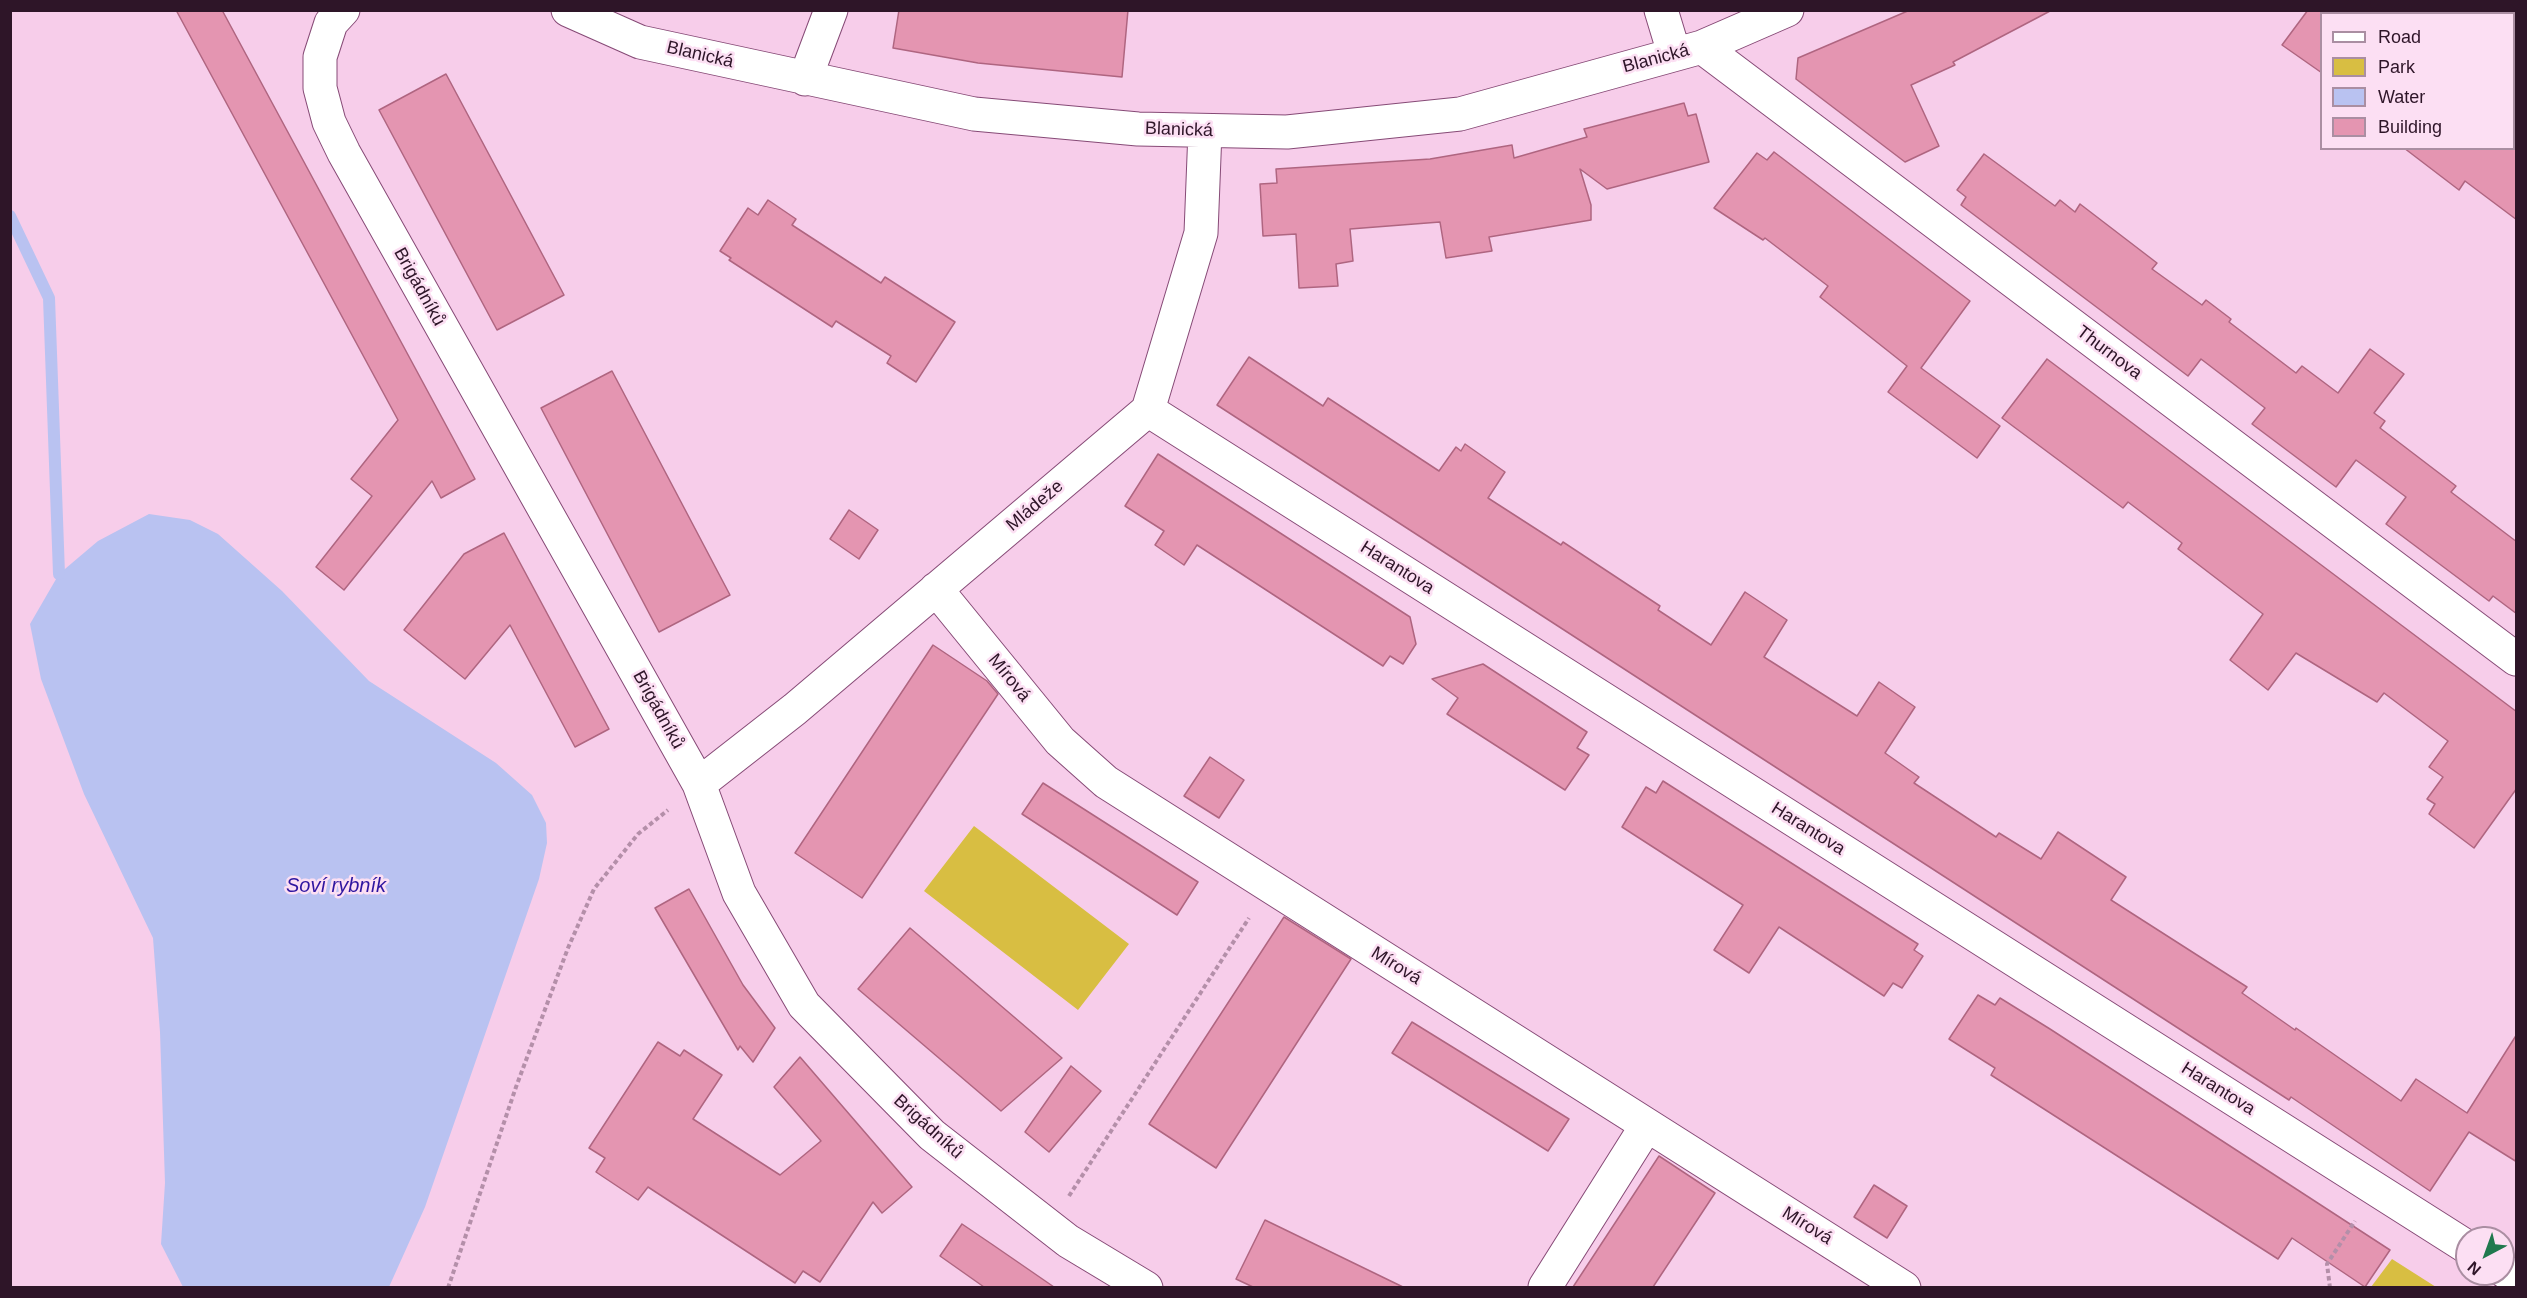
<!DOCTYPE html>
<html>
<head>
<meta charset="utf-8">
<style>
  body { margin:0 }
  #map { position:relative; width:2527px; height:1298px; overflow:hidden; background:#f7cdea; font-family:Arial,sans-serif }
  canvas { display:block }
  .frame { position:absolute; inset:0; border:12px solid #2e1528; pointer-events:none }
  .legend { position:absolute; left:2320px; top:12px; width:195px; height:138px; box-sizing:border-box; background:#fcdff3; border:2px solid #aa8ea2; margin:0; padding:8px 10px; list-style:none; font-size:18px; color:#2e1528 }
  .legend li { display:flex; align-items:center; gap:12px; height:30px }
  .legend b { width:30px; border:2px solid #aa8ea2 }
  .north { position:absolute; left:2455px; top:1226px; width:60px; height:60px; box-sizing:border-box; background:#fcdff3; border:2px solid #aa8ea2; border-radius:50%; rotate:221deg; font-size:16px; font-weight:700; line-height:24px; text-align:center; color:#2e1528 }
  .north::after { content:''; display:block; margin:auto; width:21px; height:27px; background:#20794e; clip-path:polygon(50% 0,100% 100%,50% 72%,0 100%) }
</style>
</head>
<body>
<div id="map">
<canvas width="2527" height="1298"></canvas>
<div class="frame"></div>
<ul class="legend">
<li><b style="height:8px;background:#fff"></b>Road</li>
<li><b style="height:16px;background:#d8be42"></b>Park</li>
<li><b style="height:16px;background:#b9c2f1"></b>Water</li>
<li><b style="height:16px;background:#e495b1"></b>Building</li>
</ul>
<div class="north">N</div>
</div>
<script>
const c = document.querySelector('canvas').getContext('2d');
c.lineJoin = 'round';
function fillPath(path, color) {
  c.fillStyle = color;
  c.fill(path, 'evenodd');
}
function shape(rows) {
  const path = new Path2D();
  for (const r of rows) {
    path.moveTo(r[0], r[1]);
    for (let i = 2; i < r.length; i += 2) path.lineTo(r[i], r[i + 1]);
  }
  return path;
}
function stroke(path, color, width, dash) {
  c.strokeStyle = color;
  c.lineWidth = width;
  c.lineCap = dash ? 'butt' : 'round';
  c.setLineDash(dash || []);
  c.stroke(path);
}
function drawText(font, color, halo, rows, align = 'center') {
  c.font = font + ' Arial,sans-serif';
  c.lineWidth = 5;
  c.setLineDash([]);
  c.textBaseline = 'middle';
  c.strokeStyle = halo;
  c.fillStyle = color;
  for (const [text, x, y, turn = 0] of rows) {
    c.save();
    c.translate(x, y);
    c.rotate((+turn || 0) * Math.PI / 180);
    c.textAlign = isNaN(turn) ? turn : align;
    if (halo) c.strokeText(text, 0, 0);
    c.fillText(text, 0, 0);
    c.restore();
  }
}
const green = shape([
  [974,826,1129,944,1078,1010,924,891],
  [2392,1259,2436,1287,2371,1287]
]);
const water = shape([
  [149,514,190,520,218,534,282,591,369,681,496,763,532,795,546,823,547,843,539,879,425,1207,389,1287,183,1287,161,1244,165,1183,160,1032,153,938,84,794,41,679,30,624,59,574,98,541]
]);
const stream = shape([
  [10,216,49,298,59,574]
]);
const building = shape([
  [176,10,222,10,475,479,441,498,432,481,344,590,316,567,372,496,351,479,398,420,176,10],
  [899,10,1128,10,1122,77,978,63,893,48,899,10],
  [1910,10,2052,10,1953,62,1955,65,1911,85,1939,146,1905,162,1796,79,1798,58,1910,10],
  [2308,10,2322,10,2322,73,2282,45,2308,10],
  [446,74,564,295,497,330,379,110,446,74],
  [1684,103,1688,116,1696,114,1709,162,1607,189,1580,169,1591,205,1591,220,1489,237,1492,251,1446,258,1440,222,1350,229,1353,261,1336,264,1338,286,1299,288,1296,234,1263,236,1260,184,1277,183,1276,169,1430,159,1512,145,1514,158,1587,137,1584,129,1684,103],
  [2404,148,2517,148,2517,220,2465,181,2459,190,2404,148],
  [1774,152,1970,301,1921,368,2000,426,1977,458,1888,392,1907,366,1820,297,1828,286,1765,238,1763,240,1714,208,1757,153,1767,160,1774,152],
  [1984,154,2055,206,2060,200,2075,212,2080,204,2157,263,2152,269,2202,305,2206,300,2231,319,2229,322,2296,373,2302,366,2338,393,2370,349,2404,374,2374,413,2385,421,2380,428,2456,486,2451,492,2517,542,2517,614,2493,596,2489,601,2386,524,2406,497,2356,460,2336,487,2252,424,2265,408,2201,359,2188,376,1961,205,1966,197,1957,190,1984,154],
  [768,200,796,219,792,225,881,283,885,277,955,322,916,382,887,363,891,356,836,321,832,327,729,260,731,258,720,251,748,208,758,215,768,200],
  [1249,357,1323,406,1328,398,1439,471,1456,447,1461,451,1465,444,1505,472,1488,498,1561,545,1563,542,1660,606,1658,610,1711,645,1745,592,1787,620,1764,657,1857,716,1879,682,1915,707,1885,753,1919,777,1914,783,1996,837,1999,833,2041,859,2058,832,2126,877,2111,900,2247,987,2242,993,2295,1030,2296,1028,2401,1101,2416,1079,2467,1113,2517,1034,2517,1162,2469,1132,2430,1191,2291,1097,2289,1100,1217,405,1249,357],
  [2047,359,2517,712,2517,788,2474,848,2429,814,2435,804,2427,799,2443,777,2429,767,2448,741,2384,693,2377,702,2296,653,2268,690,2230,660,2263,614,2178,549,2182,543,2128,502,2123,508,2002,418,2047,359],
  [612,371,730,595,659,632,541,408,612,371],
  [1158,454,1410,617,1416,644,1403,664,1390,656,1383,666,1197,545,1184,565,1155,545,1164,531,1125,506,1158,454],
  [849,510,878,530,859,559,830,539,849,510],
  [504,533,609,729,575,747,510,625,465,679,404,630,464,554,504,533],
  [933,645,987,681,998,694,862,898,795,853,933,645],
  [1483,664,1587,732,1577,748,1589,755,1565,790,1447,714,1458,698,1432,679,1483,664],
  [1210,757,1244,780,1219,818,1184,796,1210,757],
  [1663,781,1918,944,1914,950,1923,956,1902,988,1893,983,1884,996,1779,927,1749,973,1714,950,1743,905,1622,827,1646,787,1656,793,1663,781],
  [1043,783,1198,882,1177,915,1022,814,1043,783],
  [689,889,743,985,775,1028,753,1062,740,1046,738,1050,655,908,689,889],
  [1284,917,1351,959,1216,1168,1149,1124,1284,917],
  [910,928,1062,1058,1001,1111,858,989,910,928],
  [1978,995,1995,1005,2000,998,2050,1029,2390,1250,2365,1287,2292,1238,2278,1259,1991,1075,1995,1068,1949,1039,1978,995],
  [1412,1022,1569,1119,1548,1151,1392,1053,1412,1022],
  [658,1042,680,1056,684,1050,722,1075,693,1119,780,1175,821,1141,774,1087,800,1057,912,1187,882,1213,873,1202,820,1282,803,1271,795,1283,648,1187,638,1200,596,1172,605,1158,589,1148,658,1042],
  [1071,1066,1101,1091,1049,1152,1025,1132,1071,1066],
  [1659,1156,1715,1193,1653,1287,1573,1287,1659,1156],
  [1874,1185,1907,1206,1887,1238,1854,1217,1874,1185],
  [1265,1220,1403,1287,1253,1287,1236,1279,1265,1220],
  [962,1224,993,1245,1054,1287,984,1287,940,1256,962,1224]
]);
const path = shape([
  [1069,1196,1249,918],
  [448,1288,516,1087,568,948,594,889,638,834,668,810],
  [2330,1288,2327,1264,2355,1221]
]);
const minor = shape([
  [343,10,331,23,320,57,320,88,329,122,344,153,699,784,739,893,804,1005,932,1135,1068,1241,1146,1288],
  [568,10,640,42,974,114,1138,129,1287,132,1460,114,1702,47,1787,10],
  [1661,10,1674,53],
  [2390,10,2394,14],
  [1702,47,2516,659],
  [805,79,831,10],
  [2514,104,2516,106],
  [1148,410,2467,1247],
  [936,589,1060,741,1106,782,1904,1288],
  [699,784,795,709,1148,410,1201,233,1205,131],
  [2503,1270,2516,1279],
  [1545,1287,1647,1125]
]);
const streetNames = [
  ["Blanická",700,55,13],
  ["Blanická",1656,59,-15],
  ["Blanická",1179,130,2],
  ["Brigádníků",419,287,61],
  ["Thurnova",2109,353,37],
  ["Mládeže",1035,506,-40],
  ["Harantova",1397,568,32],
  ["Mírová",1009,678,51],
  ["Brigádníků",658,710,61],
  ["Harantova",1808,829,32],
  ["Mírová",1396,966,32],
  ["Harantova",2218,1089,32],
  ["Brigádníků",928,1127,42],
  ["Mírová",1807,1226,32]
];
const waterNames = [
  ["Soví rybník",336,886]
];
fillPath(green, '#d8be42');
fillPath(water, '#b9c2f1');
stroke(stream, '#b9c2f1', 12);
fillPath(building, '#e495b1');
stroke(building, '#af6580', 1.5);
stroke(minor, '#864a76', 35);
stroke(path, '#b48fa9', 4, [4.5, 3]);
stroke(minor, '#fff', 33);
drawText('18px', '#2e1528', '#fcdff3', streetNames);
drawText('italic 20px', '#2f16a0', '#fcdff3', waterNames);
</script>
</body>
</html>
